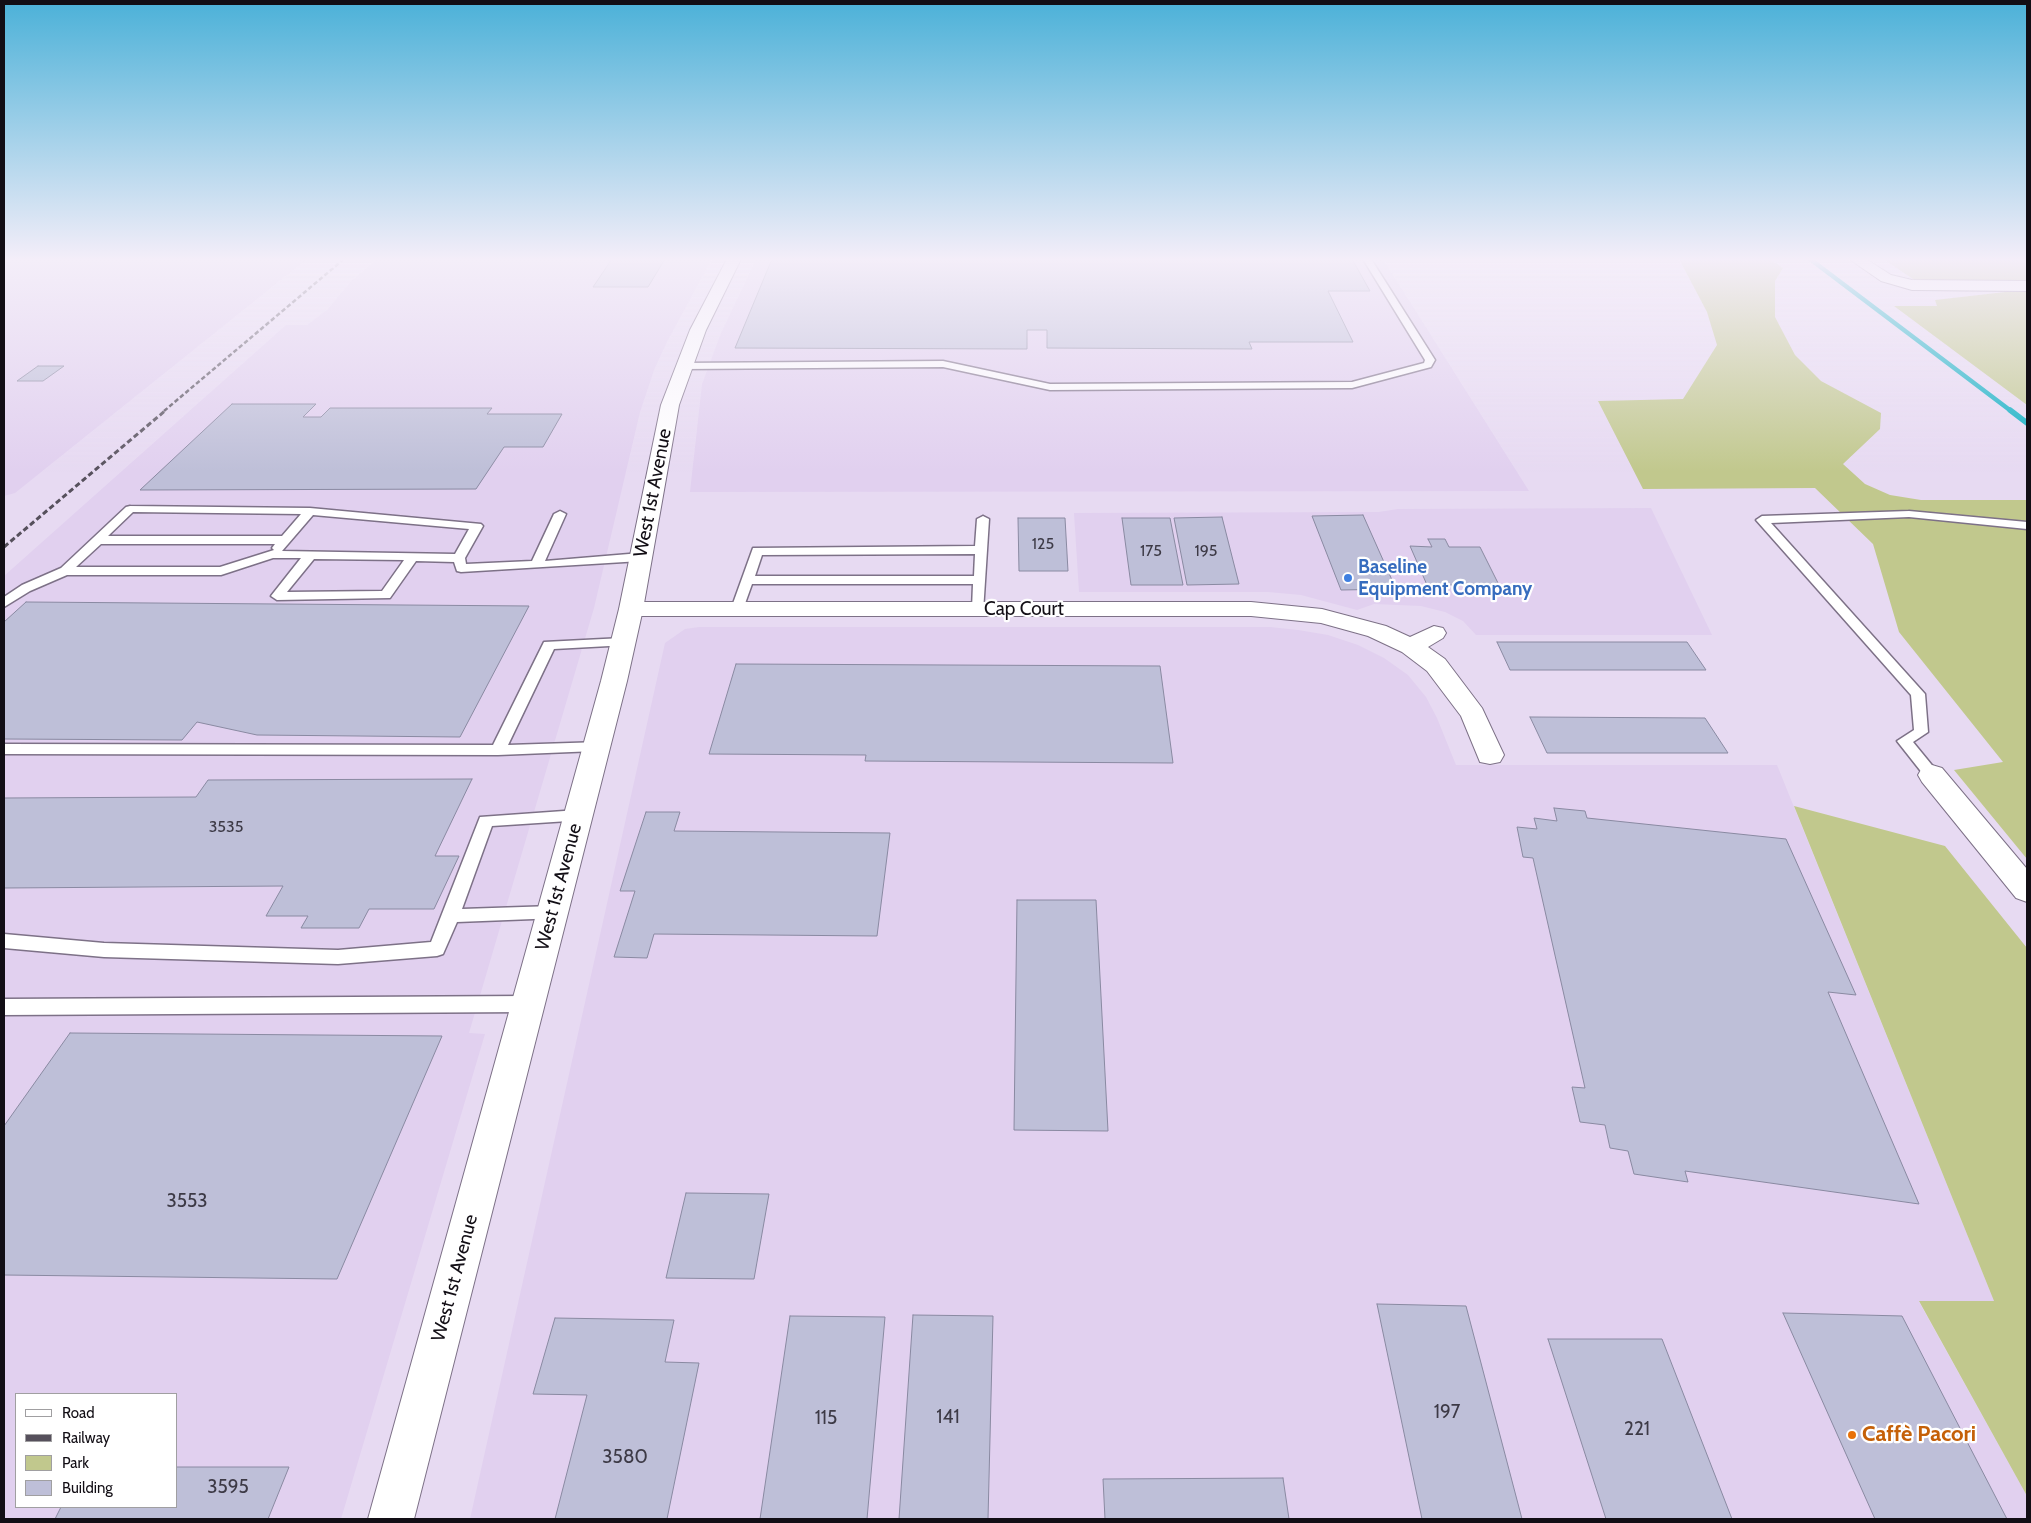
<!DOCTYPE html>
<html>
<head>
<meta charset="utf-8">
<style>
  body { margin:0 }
  #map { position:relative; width:2031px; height:1523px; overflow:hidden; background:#e7daf2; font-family:Cabin,sans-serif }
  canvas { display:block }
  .frame { position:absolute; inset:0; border:5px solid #120e15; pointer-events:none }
  .legend { position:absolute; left:15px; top:1393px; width:162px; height:115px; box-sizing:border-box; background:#fff; border:1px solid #a09fa1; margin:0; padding:6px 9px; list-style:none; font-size:15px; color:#120e15 }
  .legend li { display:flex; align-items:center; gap:10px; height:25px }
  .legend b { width:25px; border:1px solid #a09fa1 }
</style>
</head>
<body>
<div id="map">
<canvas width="2031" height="1523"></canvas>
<div class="frame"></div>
<ul class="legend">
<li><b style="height:6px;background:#fff"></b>Road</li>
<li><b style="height:6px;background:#56505c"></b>Railway</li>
<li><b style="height:14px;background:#c1c88d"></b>Park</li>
<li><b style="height:14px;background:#bebfd8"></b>Building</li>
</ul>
</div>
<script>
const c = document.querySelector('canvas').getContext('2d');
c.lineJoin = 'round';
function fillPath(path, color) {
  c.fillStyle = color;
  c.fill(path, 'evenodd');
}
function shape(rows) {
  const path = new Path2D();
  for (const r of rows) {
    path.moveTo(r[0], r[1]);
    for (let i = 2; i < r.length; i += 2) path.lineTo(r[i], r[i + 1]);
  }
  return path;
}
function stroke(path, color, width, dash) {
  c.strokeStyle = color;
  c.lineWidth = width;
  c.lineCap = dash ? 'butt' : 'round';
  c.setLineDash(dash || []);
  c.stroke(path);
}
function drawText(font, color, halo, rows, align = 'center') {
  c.font = font + ' Cabin,sans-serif';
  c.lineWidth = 4.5;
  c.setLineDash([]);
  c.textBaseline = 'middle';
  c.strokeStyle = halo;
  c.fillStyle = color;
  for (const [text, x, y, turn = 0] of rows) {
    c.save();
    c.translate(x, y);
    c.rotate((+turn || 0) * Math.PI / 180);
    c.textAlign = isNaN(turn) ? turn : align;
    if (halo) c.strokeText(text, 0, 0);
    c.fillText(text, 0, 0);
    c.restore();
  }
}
const built = shape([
  [4,259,307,259,15,493,4,496],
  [377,259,712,259,667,342,654,370,640,412,594,608,469,1033,485,1034,341,1519,4,1519,4,576,286,325,307,325,328,309,351,281],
  [16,1394,176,1394,176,1507,16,1507],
  [756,259,1383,259,1529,491,690,492,702,384,721,333],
  [1651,508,1712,635,1476,635,1463,621,1445,612,1421,606,1374,604,1357,610,1301,595,1268,592,1079,592,1074,513,1379,512,1398,509],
  [699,627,1270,627,1298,630,1328,635,1358,645,1384,658,1408,675,1426,697,1437,718,1456,765,1777,765,1994,1301,1919,1302,2027,1496,2027,1519,470,1519,665,643,685,629]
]);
const green = shape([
  [1679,259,1770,259,1783,268,1775,281,1775,317,1795,355,1821,381,1881,413,1880,429,1843,464,1865,484,1890,495,1921,500,2027,500,2027,859,1954,770,2003,762,1899,632,1873,544,1815,488,1643,489,1598,401,1683,399,1717,345,1707,312],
  [1883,259,2027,259,2027,282,1916,281],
  [2005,292,2027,292,2027,405,1894,306,1937,306,1935,300],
  [1794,806,1945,846,2027,948,2027,1496,1919,1301,1994,1301]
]);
const streamFar1 = shape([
  [1810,259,2011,411]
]);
const stream = shape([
  [2010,410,2027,423]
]);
const building = shape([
  [612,259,665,259,648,287,593,287,612,259],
  [772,259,1352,259,1370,291,1328,291,1353,342,1249,342,1252,349,1047,348,1047,330,1027,330,1027,349,735,348,772,259],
  [38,366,64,366,43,381,17,381,38,366],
  [232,404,316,404,303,417,321,417,330,408,492,408,487,414,562,414,543,447,504,447,476,489,140,490,232,404],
  [1363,515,1396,589,1341,590,1312,516,1363,515],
  [1222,517,1239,584,1187,585,1174,518,1222,517],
  [1018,518,1065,518,1068,571,1019,571,1018,518],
  [1122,518,1170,518,1183,585,1131,585,1122,518],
  [1428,539,1445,539,1449,547,1480,547,1499,585,1427,585,1410,546,1432,547,1428,539],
  [26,602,529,606,460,737,257,735,197,722,182,740,4,739,4,622,26,602],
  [1497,642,1687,642,1706,670,1510,670,1497,642],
  [736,664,1160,666,1173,763,865,761,866,755,709,754,736,664],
  [1530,717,1705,718,1728,753,1547,753,1530,717],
  [472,779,435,856,459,856,434,909,369,909,359,928,301,928,308,916,266,916,283,886,4,888,4,798,196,797,208,780,472,779],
  [1554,808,1585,811,1587,818,1786,839,1856,995,1828,992,1919,1204,1685,1171,1688,1182,1634,1174,1628,1151,1610,1148,1605,1125,1580,1122,1572,1087,1585,1088,1533,858,1523,857,1517,827,1537,829,1534,818,1557,821,1554,808],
  [646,812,680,812,674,831,890,833,877,936,654,934,647,958,614,957,635,891,620,891,646,812],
  [1017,900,1096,900,1108,1131,1014,1130,1017,900],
  [70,1033,442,1036,337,1279,4,1275,4,1126,70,1033],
  [686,1193,769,1194,754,1279,666,1278,686,1193],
  [1377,1304,1466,1306,1522,1519,1422,1519,1377,1304],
  [1783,1313,1902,1316,2007,1519,1875,1519,1783,1313],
  [913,1315,993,1316,988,1519,899,1519,913,1315],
  [790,1316,885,1317,867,1519,760,1519,790,1316],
  [555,1318,674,1320,665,1362,699,1363,667,1519,555,1519,587,1395,533,1394,555,1318],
  [1548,1339,1662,1339,1732,1519,1606,1519,1548,1339],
  [176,1467,289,1467,268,1519,55,1519,61,1507,176,1507,176,1467],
  [1283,1478,1289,1519,1105,1519,1103,1479,1283,1478]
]);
const service = shape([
  [1363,259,1371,259,1435,360,1431,367,1352,388,1050,390,943,367,683,369,678,366,683,363,943,361,1050,384,1352,382,1424,363,1425,360,1363,259],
  [130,506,310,508,481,524,483,526,465,558,466,564,532,561,554,514,560,511,566,514,545,561,641,553,647,557,641,561,461,572,457,571,454,562,416,561,390,598,277,600,271,596,301,558,273,558,221,575,67,575,30,591,4,607,4,597,22,585,61,568,126,507,130,506],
  [133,512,301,514,282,536,108,536,133,512],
  [313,515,469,529,455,554,282,551,313,515],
  [101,544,275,544,272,548,274,550,220,567,76,567,101,544],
  [314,559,404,560,382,591,287,592,314,559],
  [1909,511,2027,522,2027,529,1909,517,1771,523,1925,694,1928,732,1913,742,1940,775,1937,779,1932,780,1927,779,1897,741,1914,730,1911,695,1756,520,1762,516,1909,511],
  [983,516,989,519,983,612,973,612,972,609,973,584,752,584,742,612,732,612,731,609,753,548,975,546,977,519,983,516],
  [975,554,974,576,755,576,762,555,975,554],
  [623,638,628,639,630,642,628,645,554,649,508,745,601,742,603,746,596,751,498,755,4,754,4,744,493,745,544,642,623,638],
  [578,810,584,812,586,816,584,820,492,826,462,909,553,906,559,908,562,913,559,918,457,922,443,954,437,956,338,964,104,957,4,948,4,934,104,943,338,950,431,942,480,817,578,810],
  [528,996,534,999,537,1004,534,1009,528,1012,4,1015,4,999,528,996]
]);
const minor = shape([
  [631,602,1251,602,1322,609,1386,626,1410,637,1434,626,1443,628,1446,633,1443,638,1428,647,1445,659,1482,708,1504,755,1500,762,1490,764,1480,762,1461,716,1427,671,1402,652,1368,636,1321,623,1251,616,631,616,623,614,619,609,623,604,631,602],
  [1932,765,1942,768,2027,869,2027,902,2016,898,1922,782,1918,775,1922,768,1932,765]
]);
const tertiary = shape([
  [727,259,741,259,706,330,679,405,643,609,627,681,414,1519,368,1519,601,681,619,609,661,405,690,330,727,259],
  [1849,259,1866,259,1891,275,1912,280,2027,281,2027,291,1912,290,1881,281,1849,259]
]);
const railFar1 = shape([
  [164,411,344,259]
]);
const rail = shape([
  [4,547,166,410]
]);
const markers = [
  [1348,578,5,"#3f7fe0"],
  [1852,1435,5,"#e8710a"]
];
const numberNames = [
  ["125",1043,544],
  ["175",1151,551],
  ["195",1206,551],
  ["3535",226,827]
];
const streetNames = [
  ["West 1st Avenue",653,493,-79],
  ["Cap Court",1024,609],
  ["West 1st Avenue",559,887,-75],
  ["West 1st Avenue",455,1278,-75]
];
const shopNames = [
  ["Baseline",1358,567],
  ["Equipment Company",1358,589]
];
const nearNumbernames = [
  ["3553",187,1201],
  ["197",1447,1412],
  ["141",948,1417],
  ["115",826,1418],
  ["221",1637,1429],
  ["3580",625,1457],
  ["3595",228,1487]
];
const nearFoodnames = [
  ["Caffè Pacori",1862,1435]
];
fillPath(built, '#e1d0ef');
fillPath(green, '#c1c88d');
stroke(streamFar1, '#01adc0', 4.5);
stroke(stream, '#01adc0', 5.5);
fillPath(building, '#bebfd8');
stroke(building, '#8a8aa2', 1);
stroke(service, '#7d7187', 3);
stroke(minor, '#7d7187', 2);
stroke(tertiary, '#7d7187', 2);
fillPath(service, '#fff');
fillPath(minor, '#fff');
fillPath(tertiary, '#fff');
stroke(railFar1, '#56505c', 2.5, [4.5, 2.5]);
stroke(rail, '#56505c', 3, [5.5, 3]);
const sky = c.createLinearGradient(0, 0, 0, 472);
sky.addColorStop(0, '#4bb1d8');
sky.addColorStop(0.55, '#f4eef9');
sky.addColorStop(1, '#f4eef900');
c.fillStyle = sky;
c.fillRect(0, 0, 2031, 472);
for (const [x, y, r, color] of markers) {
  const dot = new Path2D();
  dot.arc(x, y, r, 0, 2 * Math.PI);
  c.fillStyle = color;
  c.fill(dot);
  stroke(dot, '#fff', 2);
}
drawText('16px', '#3d3a46', null, numberNames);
drawText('19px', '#120e15', '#fff', streetNames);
drawText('bold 19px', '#366cbe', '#fff', shopNames, 'left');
drawText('19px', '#3d3a46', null, nearNumbernames);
drawText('bold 22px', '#c56008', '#fff', nearFoodnames, 'left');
</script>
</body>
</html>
